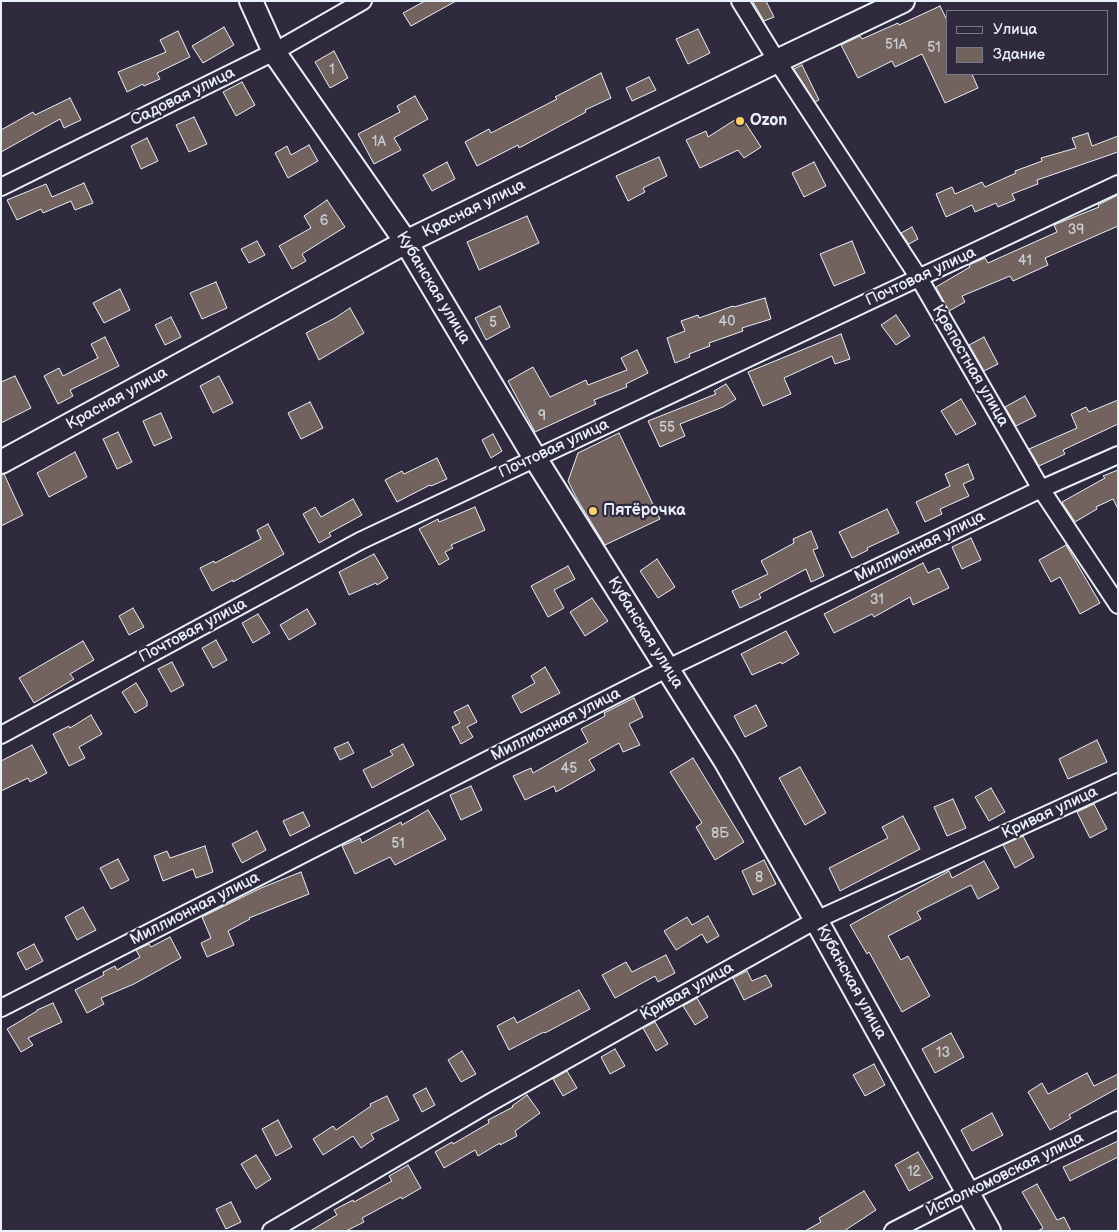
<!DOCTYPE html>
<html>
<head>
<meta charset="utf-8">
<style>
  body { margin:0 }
  #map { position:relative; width:1119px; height:1232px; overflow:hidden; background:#2f2a3d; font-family:"Balsamiq Sans",sans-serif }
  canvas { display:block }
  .frame { position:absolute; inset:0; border:2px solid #e8f1f8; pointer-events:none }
  .legend { position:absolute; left:946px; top:10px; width:162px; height:65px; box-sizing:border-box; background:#2f2a3d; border:1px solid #797a88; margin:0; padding:6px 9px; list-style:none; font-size:15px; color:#e8f1f8 }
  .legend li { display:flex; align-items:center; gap:10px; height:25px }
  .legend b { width:25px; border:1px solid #797a88 }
</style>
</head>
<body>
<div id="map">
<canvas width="1119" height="1232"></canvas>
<div class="frame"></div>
<ul class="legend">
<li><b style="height:6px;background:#2f2a3d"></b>Улица</li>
<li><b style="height:14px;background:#72635f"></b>Здание</li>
</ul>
</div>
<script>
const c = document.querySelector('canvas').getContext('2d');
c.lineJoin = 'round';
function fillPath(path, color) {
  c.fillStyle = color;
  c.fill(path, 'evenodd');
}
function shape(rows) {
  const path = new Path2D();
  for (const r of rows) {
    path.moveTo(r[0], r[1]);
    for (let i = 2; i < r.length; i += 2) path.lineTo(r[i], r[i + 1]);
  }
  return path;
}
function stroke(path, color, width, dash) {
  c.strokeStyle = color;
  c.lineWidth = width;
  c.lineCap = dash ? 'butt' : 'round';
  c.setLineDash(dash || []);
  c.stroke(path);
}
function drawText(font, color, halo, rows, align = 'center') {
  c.font = font + ' "Balsamiq Sans",sans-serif';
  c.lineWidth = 4.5;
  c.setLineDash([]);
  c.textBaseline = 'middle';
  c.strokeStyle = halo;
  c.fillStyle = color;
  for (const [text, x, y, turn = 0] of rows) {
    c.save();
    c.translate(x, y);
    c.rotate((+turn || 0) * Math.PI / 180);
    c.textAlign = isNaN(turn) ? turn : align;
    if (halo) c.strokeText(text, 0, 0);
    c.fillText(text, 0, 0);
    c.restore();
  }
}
const building = shape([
  [425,1,456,1,411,26,403,13,425,1],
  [755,1,766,1,774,17,764,21,753,2,755,1],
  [940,6,948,22,948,74,972,74,978,88,945,103,922,54,895,67,892,61,858,78,841,45,860,36,862,39,898,23,899,25,940,6],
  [224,27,234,45,203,63,192,46,224,27],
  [698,29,710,53,688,64,676,39,698,29],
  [178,31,190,57,157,73,160,79,144,86,143,84,127,92,118,72,166,52,160,40,178,31],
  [334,51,348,78,330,88,315,62,334,51],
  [802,65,819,100,815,102,794,69,802,65],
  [601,73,611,98,585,110,586,112,519,148,518,145,477,166,465,142,489,129,491,133,557,99,555,97,601,73],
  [649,77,656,90,632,101,626,88,649,77],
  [242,82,255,105,236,116,223,92,242,82],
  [415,96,428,119,394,138,401,150,374,164,358,134,400,112,397,106,415,96],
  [70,98,81,120,64,128,60,119,1,152,1,130,33,112,35,115,70,98],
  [741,116,761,147,744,158,738,150,700,168,686,140,706,131,708,137,741,116],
  [194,117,207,144,189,152,176,125,194,117],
  [1088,133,1092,146,1118,136,1118,152,1037,180,1038,184,1012,194,1015,200,998,207,996,203,975,212,972,205,946,217,936,194,952,187,955,194,982,182,985,187,1016,173,1015,171,1042,161,1041,158,1076,148,1072,138,1088,133],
  [147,138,158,161,141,169,131,146,147,138],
  [309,145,318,161,288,178,275,153,287,146,291,155,309,145],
  [659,157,667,176,643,188,645,192,628,201,616,176,659,157],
  [447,162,455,179,432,191,423,175,447,162],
  [814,162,826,186,804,197,792,173,814,162],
  [84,183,93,203,75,210,71,201,43,213,41,209,17,220,7,200,46,184,52,197,84,183],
  [1118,195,1118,226,1045,258,1048,265,1013,281,1010,276,962,296,965,302,949,311,936,287,970,267,969,265,985,258,988,263,1057,232,1054,225,1099,207,1098,205,1118,195],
  [327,200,345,227,302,254,306,261,292,269,279,246,311,228,304,216,327,200],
  [527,216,539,243,479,270,467,242,527,216],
  [912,227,918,239,909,244,901,233,912,227],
  [257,241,265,255,249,263,241,249,257,241],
  [852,241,865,273,834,286,820,254,852,241],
  [216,282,227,308,202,319,190,293,216,282],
  [120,289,130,310,104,323,93,303,120,289],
  [765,298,771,319,742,328,743,331,709,343,710,346,689,354,690,357,675,363,667,338,685,331,681,321,698,315,699,318,733,306,734,307,765,298],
  [500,306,510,327,486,340,475,318,500,306],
  [350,308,364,333,319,360,306,333,335,318,350,308],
  [896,315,910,336,896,345,881,325,896,315],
  [171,317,181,337,165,345,155,325,171,317],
  [841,334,850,359,835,364,832,356,784,378,791,394,763,406,748,372,841,334],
  [105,337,119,366,70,390,73,396,58,404,44,376,59,368,63,376,98,358,91,344,105,337],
  [984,337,998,364,984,371,969,345,984,337],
  [637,350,648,373,626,384,627,387,594,400,596,404,535,432,508,381,533,367,550,397,586,380,588,385,627,370,621,358,637,350],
  [15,376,31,408,1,423,1,382,15,376],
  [219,376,233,403,213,413,200,386,219,376],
  [726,384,736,399,723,407,680,424,685,436,660,447,648,421,716,394,714,391,726,384],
  [1025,396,1036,416,1016,426,1005,407,1025,396],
  [961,399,976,424,956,435,941,411,961,399],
  [1118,400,1118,424,1063,450,1065,454,1039,466,1029,449,1077,428,1071,414,1086,407,1089,412,1118,400],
  [310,402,323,428,301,439,288,413,310,402],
  [161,413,172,438,154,446,143,421,161,413],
  [118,432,132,462,117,469,103,439,118,432],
  [619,433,660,519,605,545,577,499,568,481,578,453,619,433],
  [493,434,502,451,491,458,482,440,493,434],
  [75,452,87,477,49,497,37,473,75,452],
  [437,458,447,479,431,486,430,485,397,502,385,480,402,471,404,474,437,458],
  [968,464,974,479,963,484,969,496,940,509,942,514,925,522,916,502,950,486,945,474,968,464],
  [1118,470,1118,509,1113,499,1096,507,1097,509,1075,522,1062,502,1105,478,1103,476,1118,470],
  [4,474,23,515,1,526,1,475,4,474],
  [353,499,362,515,329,533,331,536,319,543,303,514,315,507,321,517,353,499],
  [475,507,485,530,451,545,453,548,445,552,449,559,439,565,419,529,438,519,439,522,475,507],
  [887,509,899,533,867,548,868,550,852,558,839,532,887,509],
  [268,524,284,554,233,582,233,580,212,591,200,568,214,561,215,563,261,539,257,530,268,524],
  [811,531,818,548,813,550,824,576,811,582,806,569,759,594,761,598,740,608,732,591,768,574,761,561,794,543,793,539,811,531],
  [971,538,981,560,962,569,952,547,971,538],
  [1066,545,1100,603,1080,614,1060,577,1051,582,1039,560,1066,545],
  [374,554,388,578,377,585,376,583,349,595,339,572,374,554],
  [657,559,675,587,658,598,640,571,657,559],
  [923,563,928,573,939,568,949,588,913,605,910,597,874,617,872,614,834,633,824,614,923,563],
  [568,566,575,579,554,590,564,608,548,617,531,586,568,566],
  [592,598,608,621,585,636,570,612,592,598],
  [133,608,144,627,129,635,119,616,133,608],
  [307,609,316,624,289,640,280,625,307,609],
  [258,614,270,633,253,643,242,623,258,614],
  [786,631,799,654,782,664,781,662,752,675,741,654,786,631],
  [216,640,227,660,213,668,202,648,216,640],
  [83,641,94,660,70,674,74,679,34,703,19,678,83,641],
  [172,662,184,685,171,692,158,669,172,662],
  [545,667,560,693,521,713,512,696,535,683,531,676,545,667],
  [136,683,147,701,147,706,135,713,122,692,136,683],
  [634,698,643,717,629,724,640,745,623,752,619,743,589,760,595,770,556,792,554,786,525,800,513,776,531,768,533,773,588,742,581,729,605,716,604,713,634,698],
  [468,705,477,722,467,727,473,737,461,744,452,727,460,723,454,712,468,705],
  [756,705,767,726,745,737,734,716,756,705],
  [91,715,102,734,79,747,85,758,69,766,53,734,69,726,70,728,91,715],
  [1097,740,1107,762,1068,779,1059,759,1097,740],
  [348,742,354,753,340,760,334,748,348,742],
  [403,744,414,765,372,788,363,770,393,755,390,751,403,744],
  [32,745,47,773,30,782,28,778,1,791,1,761,32,745],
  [693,758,744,842,715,860,696,827,702,823,670,772,693,758],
  [800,767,826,813,805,825,779,778,800,767],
  [471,786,482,810,461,820,450,795,471,786],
  [991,788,1005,812,989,821,975,797,991,788],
  [953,799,966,828,947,836,934,807,953,799],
  [1094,804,1107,829,1090,838,1077,812,1094,804],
  [428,810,446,839,395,865,390,857,355,874,342,846,360,838,362,843,401,822,402,825,428,810],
  [303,812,310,826,290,836,283,821,303,812],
  [903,816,920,849,840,891,829,868,888,838,882,827,903,816],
  [257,831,266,850,242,863,232,844,257,831],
  [1023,836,1034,857,1015,868,1003,845,1023,836],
  [205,846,213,872,196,878,193,869,163,881,154,856,167,851,170,858,205,846],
  [118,859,129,880,111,889,100,868,118,859],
  [764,860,776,884,753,895,742,871,764,860],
  [984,861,999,888,978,899,971,885,917,912,921,919,888,936,901,960,908,956,930,996,902,1012,869,952,867,954,850,925,949,871,952,878,984,861],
  [301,872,309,894,249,918,250,919,228,931,234,945,207,957,201,943,211,938,202,917,261,888,301,872],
  [83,907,96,930,77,940,65,917,83,907],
  [708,916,719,936,707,943,702,934,676,950,664,931,687,917,692,925,708,916],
  [170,937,181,958,134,984,101,998,104,1004,87,1013,75,990,104,975,103,972,115,966,117,970,140,957,136,950,149,944,151,947,170,937],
  [34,944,43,961,26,970,17,953,34,944],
  [666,955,675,973,658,982,655,976,615,998,602,975,626,962,632,972,666,955],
  [747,971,752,981,766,975,772,986,744,1000,733,978,747,971],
  [579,990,590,1009,545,1033,544,1032,509,1050,497,1026,514,1017,517,1023,579,990],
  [697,998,708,1017,695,1025,683,1006,697,998],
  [53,1003,62,1022,28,1038,33,1045,21,1052,7,1029,37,1011,37,1010,53,1003],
  [655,1022,668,1044,656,1051,643,1028,655,1022],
  [951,1033,964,1057,935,1073,922,1049,951,1033],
  [615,1049,625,1066,610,1074,601,1057,615,1049],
  [462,1051,476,1074,461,1082,448,1060,462,1051],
  [874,1064,885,1085,865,1096,853,1075,874,1064],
  [567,1071,577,1088,563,1096,553,1079,567,1071],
  [1087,1073,1094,1086,1118,1074,1118,1088,1069,1115,1071,1118,1050,1130,1028,1092,1042,1083,1048,1094,1087,1073],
  [426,1088,435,1105,422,1112,413,1095,426,1088],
  [527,1095,540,1113,515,1131,517,1136,500,1145,500,1143,478,1156,475,1150,444,1168,435,1152,452,1142,453,1144,489,1123,488,1120,513,1107,512,1106,527,1095],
  [387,1096,399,1120,371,1134,374,1139,361,1148,353,1136,323,1155,313,1139,333,1126,336,1130,371,1106,370,1104,387,1096],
  [992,1113,1003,1135,972,1151,961,1130,992,1113],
  [278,1120,292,1147,276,1156,262,1129,278,1120],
  [1118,1141,1118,1157,1070,1181,1063,1167,1118,1141],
  [918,1152,933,1178,909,1191,895,1165,918,1152],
  [256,1155,271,1179,256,1189,241,1164,256,1155],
  [408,1165,421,1188,402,1199,401,1197,362,1218,364,1222,346,1231,310,1231,337,1215,334,1210,353,1200,354,1202,392,1181,389,1176,408,1165],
  [1037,1184,1057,1220,1064,1217,1071,1231,1038,1231,1043,1228,1022,1192,1037,1184],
  [864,1191,876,1210,844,1231,805,1231,821,1222,819,1218,864,1191],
  [231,1202,241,1222,226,1229,216,1209,231,1202]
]);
const street = shape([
  [740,1,777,61,919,278,1041,489,1118,605],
  [1,187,274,52,363,1],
  [1,735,360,541,1118,184],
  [1,1008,668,668,1041,489,1118,455],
  [271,1231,493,1101,816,920,1118,782],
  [893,1231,969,1192,1118,1120]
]);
const secondary = shape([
  [251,1,274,52,406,242,535,458,726,762,816,920,989,1231],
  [1,462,406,242,777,61,903,1]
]);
const markers = [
  [740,121,5,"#ffd166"],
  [593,511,5,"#ffd166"]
];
const numberNames = [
  ["51А",896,45],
  ["51",934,48],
  ["1",332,70],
  ["1А",379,142],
  ["6",324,221],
  ["39",1076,230],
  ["41",1025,261],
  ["40",727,322],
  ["5",493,323],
  ["9",542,416],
  ["55",667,428],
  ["31",877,600],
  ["45",569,769],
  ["8Б",720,834],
  ["51",398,844],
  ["8",759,878],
  ["13",943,1053],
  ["12",914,1172]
];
const streetNames = [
  ["Садовая улица",183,97,-26],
  ["Красная улица",474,209,-26],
  ["Почтовая улица",921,277,-25],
  ["Кубанская улица",433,288,59],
  ["Крепостная улица",970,366,60],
  ["Красная улица",117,399,-29],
  ["Почтовая улица",554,449,-25],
  ["Миллионная улица",920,547,-26],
  ["Почтовая улица",193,631,-28],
  ["Кубанская улица",645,633,58],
  ["Миллионная улица",556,725,-27],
  ["Кривая улица",1050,813,-25],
  ["Миллионная улица",195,909,-27],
  ["Кубанская улица",851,982,61],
  ["Кривая улица",687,992,-29],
  ["Исполкомовская улица",1005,1175,-26]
];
const poiNames = [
  ["Ozon",750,121],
  ["Пятёрочка",603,511]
];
fillPath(building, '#72635f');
stroke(building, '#e8f1f8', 1);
stroke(street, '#e8f1f8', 20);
stroke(secondary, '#e8f1f8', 26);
stroke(street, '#2f2a3d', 16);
stroke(secondary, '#2f2a3d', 22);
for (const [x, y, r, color] of markers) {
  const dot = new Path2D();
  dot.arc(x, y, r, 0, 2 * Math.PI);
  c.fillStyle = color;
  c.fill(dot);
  stroke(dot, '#2f2a3d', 2);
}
drawText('14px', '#caced2', null, numberNames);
drawText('16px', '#e8f1f8', '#2f2a3d', streetNames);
drawText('bold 16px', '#e8f1f8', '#2f2a3d', poiNames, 'left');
</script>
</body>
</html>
